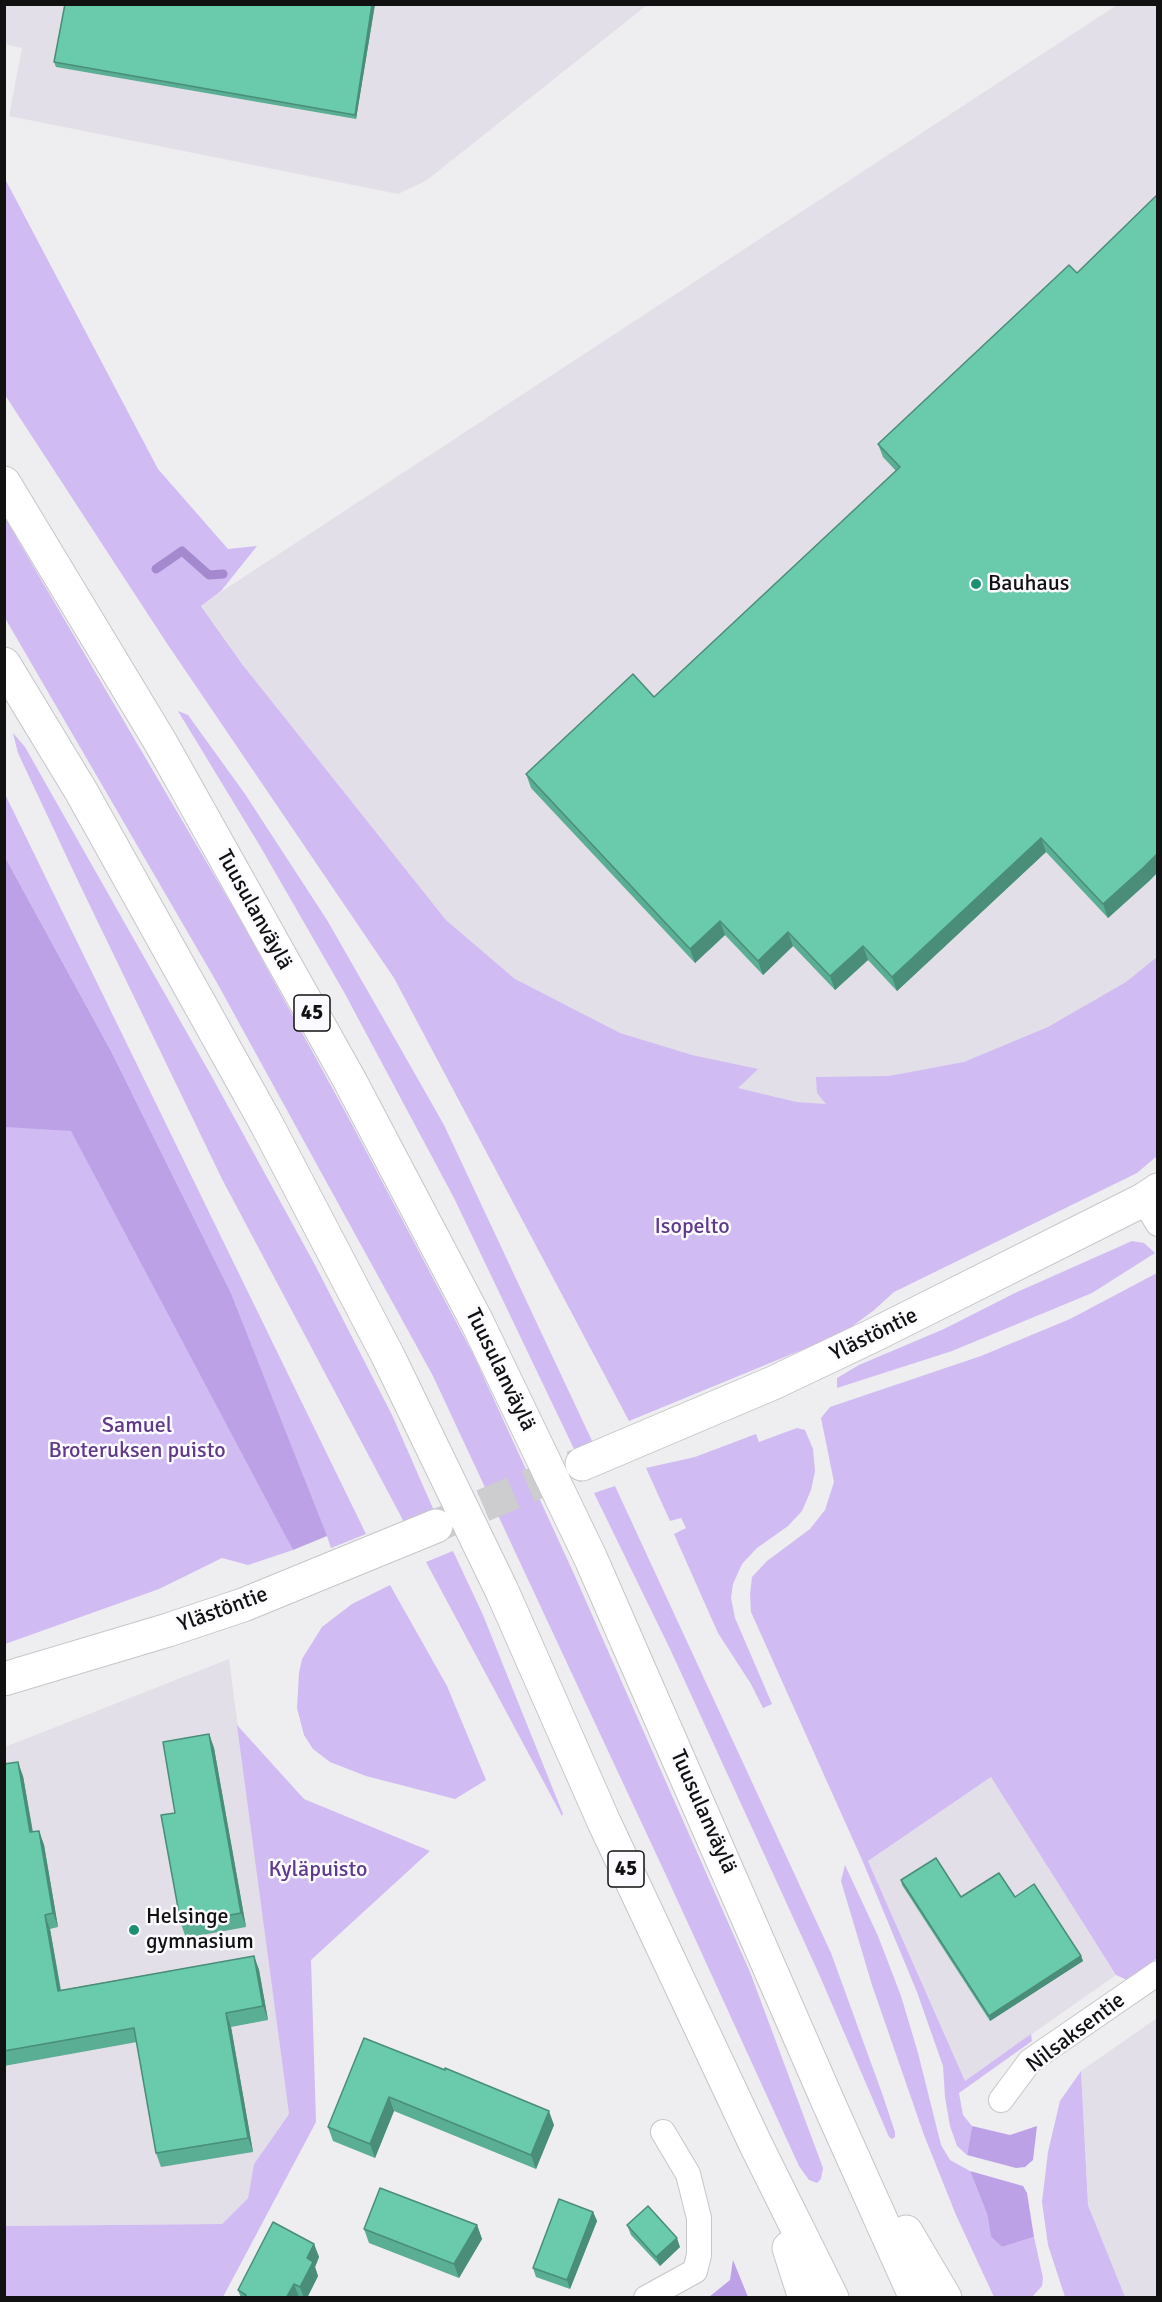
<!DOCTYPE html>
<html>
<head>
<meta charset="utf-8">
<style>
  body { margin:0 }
  #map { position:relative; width:1162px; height:2302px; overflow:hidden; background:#eeedf0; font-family:Signika,sans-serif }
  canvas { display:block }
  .frame { position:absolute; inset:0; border:6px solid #111112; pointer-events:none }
</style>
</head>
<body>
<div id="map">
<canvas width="1162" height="2302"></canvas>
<div class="frame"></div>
</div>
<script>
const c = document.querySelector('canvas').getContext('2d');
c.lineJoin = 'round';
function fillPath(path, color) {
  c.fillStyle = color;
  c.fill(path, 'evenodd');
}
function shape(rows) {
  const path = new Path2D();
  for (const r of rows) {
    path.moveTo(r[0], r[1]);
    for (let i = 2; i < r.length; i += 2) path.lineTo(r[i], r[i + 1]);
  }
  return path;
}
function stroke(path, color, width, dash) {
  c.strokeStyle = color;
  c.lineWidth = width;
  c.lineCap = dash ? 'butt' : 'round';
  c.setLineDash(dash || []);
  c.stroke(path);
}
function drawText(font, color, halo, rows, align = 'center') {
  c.font = font + ' Signika,sans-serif';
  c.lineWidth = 5;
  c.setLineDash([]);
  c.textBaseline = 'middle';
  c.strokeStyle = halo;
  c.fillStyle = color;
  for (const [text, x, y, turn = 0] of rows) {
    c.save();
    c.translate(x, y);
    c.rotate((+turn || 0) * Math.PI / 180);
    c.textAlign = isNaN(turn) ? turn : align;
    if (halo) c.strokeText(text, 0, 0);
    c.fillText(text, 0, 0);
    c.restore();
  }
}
const built = shape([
  [4,5,647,5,427,180,398,194,9,116,22,48,5,44],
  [1117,5,1157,5,1158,1011,887,1110,797,1102,689,1077,515,979,446,920,242,664,201,605],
  [229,1659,289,2114,254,2164,248,2198,222,2224,5,2226,5,1747],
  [991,1777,1116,1975,965,2081,868,1861],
  [1157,2018,1157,2297,1125,2297,1088,2205,1081,2071]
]);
const green = shape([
  [4,177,158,469,228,549,257,546,221,591,201,606,242,664,446,920,515,979,620,1033,692,1055,758,1069,738,1088,797,1102,826,1104,817,1093,816,1077,889,1076,964,1062,1048,1027,1126,982,1157,957,1157,1156,1137,1173,894,1292,873,1311,843,1333,629,1421,394,978,166,642,5,395],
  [5,518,241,921,347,1115,473,1354,574,1574,750,1972,823,2168,821,2179,817,2183,809,2180,799,2166,665,1873,433,1376,216,981,5,618],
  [178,711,188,715,245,794,327,920,382,1016,444,1125,593,1443,575,1451,454,1198,344,992,260,846],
  [13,733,25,747,212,1077,315,1265,392,1415,435,1513,405,1524,222,1179,79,883,18,753],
  [4,792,366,1534,331,1548,327,1536,282,1528,293,1550,248,1565,222,1558,159,1589,5,1644,5,902,297,1461,231,1293,111,1051,5,857],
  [1132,1241,1144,1243,1155,1253,1092,1293,952,1351,837,1388,837,1378,859,1365,944,1329,1015,1293],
  [1157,1273,1157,1958,1127,1980,1116,1975,991,1777,868,1861,965,2081,1031,2034,1032,2041,959,2093,963,2115,972,2126,967,2155,957,2146,950,2126,945,2097,943,2066,917,1992,863,1862,751,1612,750,1594,752,1577,767,1561,810,1529,825,1510,834,1482,821,1418,830,1407,981,1356,1070,1319],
  [797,1428,805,1430,813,1449,815,1471,811,1490,802,1511,788,1526,757,1548,742,1564,733,1584,731,1598,735,1618,772,1704,763,1708,751,1684,718,1633,674,1534,686,1528,681,1518,670,1521,646,1468,695,1457,756,1434,759,1442],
  [615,1486,831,1953,883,2096,895,2132,895,2137,892,2139,889,2137,819,1974,671,1651,594,1493],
  [453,1551,483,1615,563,1814,562,1816,426,1562],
  [390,1585,447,1686,486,1780,455,1799,366,1776,330,1762,313,1749,304,1735,297,1708,299,1673,302,1659,322,1627,352,1604],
  [237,1725,304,1799,430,1851,311,1960,316,2122,223,2297,5,2297,5,2226,222,2224,248,2198,254,2164,289,2114],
  [845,1865,878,1936,901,1996,918,2053,941,2145,950,2160,970,2171,987,2214,991,2237,1002,2247,1034,2237,1043,2278,1042,2286,1032,2297,994,2297,956,2215,924,2135,872,1985,841,1881],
  [1081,2071,1088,2205,1125,2297,1065,2297,1048,2245,1042,2202,1048,2152,1060,2101]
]);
const forest = shape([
  [5,857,111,1051,231,1293,327,1536,293,1550,71,1131,5,1127],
  [972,2126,1010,2135,1037,2126,1033,2160,1025,2167,1016,2168,967,2155],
  [970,2171,1023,2186,1027,2193,1034,2237,1002,2247,991,2237,987,2214],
  [733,2260,748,2297,709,2297,730,2280]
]);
const stream = shape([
  [156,569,182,551,209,575,223,574]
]);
const secondaryTunnel = shape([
  [438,1525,578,1465]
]);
const street = shape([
  [1143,1200,1158,1224],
  [1001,2100,1030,2061,1158,1973],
  [646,2298,695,2271,699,2255,699,2218,688,2174,663,2132]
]);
const secondary = shape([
  [582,1464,773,1383,874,1335,1143,1200,1158,1190],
  [4,1679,168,1630,243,1605,436,1526]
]);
const highway = shape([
  [4,483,161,743,349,1079,477,1322,591,1559,829,2104,916,2298],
  [4,664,81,791,266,1123,388,1356,502,1591,604,1822,755,2143,832,2298],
  [906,2232,945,2298],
  [789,2248,805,2298]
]);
const wall = shape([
  [375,4,356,119,56,67,54,62],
  [1158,194,1158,872,1148,882,1108,918,1046,852,897,991,868,960,835,990,793,946,763,975,725,935,695,963,531,788,526,774,654,697,896,471,883,457,878,444,1077,273],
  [209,1734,214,1748,246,1927,186,1938,181,1924,175,1813],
  [4,1764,23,1776,33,1832,39,1831,44,1845,58,1927,50,1929,61,1990,254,1956,259,1970,268,2020,231,2027,253,2152,161,2167,156,2153,137,2042,4,2066],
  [901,1880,961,1897,1015,1897,1081,1956,1083,1961,990,2021,902,1885],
  [445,2070,554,2125,536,2169,394,2111,375,2158,333,2141,328,2127],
  [593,2212,597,2221,570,2289,536,2277,533,2268],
  [477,2225,482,2239,459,2278,369,2243,364,2229],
  [627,2225,680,2247,660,2266,631,2235],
  [314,2244,319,2257,315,2267,318,2276,307,2298,241,2298,238,2290]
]);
const shadedWall = shape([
  [372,4,375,4,356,119,355,115],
  [1041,838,1046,852,897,991,892,977],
  [1158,853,1158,872,1148,882,1108,918,1103,904],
  [720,921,725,935,695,963,690,949],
  [788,932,793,946,763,975,758,961],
  [863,946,868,960,835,990,830,976],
  [209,1734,214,1748,246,1927,241,1913],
  [18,1762,23,1776,35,1846,30,1832],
  [39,1831,44,1845,58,1927,53,1913],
  [45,1915,50,1929,63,2005,58,1991],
  [254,1956,259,1970,268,2020,263,2006],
  [1081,1956,1083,1961,990,2021,989,2016],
  [226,2013,231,2027,253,2152,248,2138],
  [389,2097,394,2111,375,2158,370,2144],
  [549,2111,554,2125,536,2169,531,2155],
  [593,2212,597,2221,570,2289,567,2280],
  [477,2225,482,2239,459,2278,454,2264],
  [677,2238,680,2247,660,2266,656,2257],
  [314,2244,319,2257,315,2267,318,2276,307,2298,304,2298,300,2287,307,2258],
  [294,2284,299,2297,286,2298]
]);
const building = shape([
  [65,4,372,4,355,115,54,62,65,4],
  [1158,194,1158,853,1143,868,1103,904,1041,838,892,977,863,946,830,976,788,932,758,961,720,921,690,949,526,774,633,674,654,697,900,467,878,444,1069,265,1077,273,1158,194],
  [209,1734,241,1913,181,1924,161,1815,175,1813,163,1742,209,1734],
  [18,1762,30,1832,39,1831,53,1913,45,1915,58,1991,254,1956,263,2006,226,2013,248,2138,156,2153,134,2028,4,2051,4,1764,18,1762],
  [936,1858,961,1897,999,1873,1015,1897,1034,1884,1081,1956,989,2016,901,1880,936,1858],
  [364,2038,445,2070,445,2068,549,2111,531,2155,389,2097,370,2144,328,2127,364,2038],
  [380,2188,477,2225,454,2264,364,2229,380,2188],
  [559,2199,593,2212,567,2280,533,2268,559,2199],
  [648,2206,677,2238,656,2257,627,2225,648,2206],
  [273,2222,314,2244,307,2258,313,2262,300,2287,294,2284,286,2298,245,2298,246,2295,238,2290,273,2222]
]);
const markers = [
  [976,584,6,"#1c9073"],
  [134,1930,6,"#1c9073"]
];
const shields = [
  [312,1013,36],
  [626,1869,36]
];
const shieldNames = [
  ["45",312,1013],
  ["45",626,1869]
];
const poiNames = [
  ["Bauhaus",988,584],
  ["Helsinge",146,1917],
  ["gymnasium",146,1942]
];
const streetNames = [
  ["Tuusulanväylä",254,910,61],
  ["Ylästöntie",874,1335,-26],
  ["Tuusulanväylä",500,1370,64],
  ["Ylästöntie",223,1610,-20],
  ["Tuusulanväylä",703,1812,66],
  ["Nilsaksentie",1076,2033,-37]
];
const parkNames = [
  ["Isopelto",692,1227],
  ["Samuel",137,1426],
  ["Broteruksen puisto",137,1451],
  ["Kyläpuisto",318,1870]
];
fillPath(built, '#e3dfe9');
fillPath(green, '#d0bbf3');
fillPath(forest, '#bda1e7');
stroke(stream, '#a589ce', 9);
stroke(secondaryTunnel, '#cdcccf', 33, [33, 16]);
stroke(street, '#c6c5c9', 26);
stroke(secondary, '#c6c5c9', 35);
stroke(highway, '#c6c5c9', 35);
stroke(street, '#fff', 24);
stroke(secondary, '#fff', 33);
stroke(highway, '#fff', 33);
fillPath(wall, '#5aae94');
fillPath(shadedWall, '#4a8d78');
fillPath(building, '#69caac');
stroke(building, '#4a8d78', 1.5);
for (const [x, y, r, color] of markers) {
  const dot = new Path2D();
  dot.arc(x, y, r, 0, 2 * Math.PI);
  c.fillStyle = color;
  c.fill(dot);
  stroke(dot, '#fbfafe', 2);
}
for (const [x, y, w] of shields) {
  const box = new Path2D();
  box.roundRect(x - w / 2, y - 18, w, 36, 4.5);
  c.fillStyle = '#fbfafe';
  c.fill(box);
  stroke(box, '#111112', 1.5);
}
drawText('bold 21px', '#111112', null, shieldNames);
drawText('22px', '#111112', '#fbfafe', poiNames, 'left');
drawText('22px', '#111112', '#fbfafe', streetNames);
drawText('22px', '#5f398c', '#fbfafe', parkNames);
</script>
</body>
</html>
